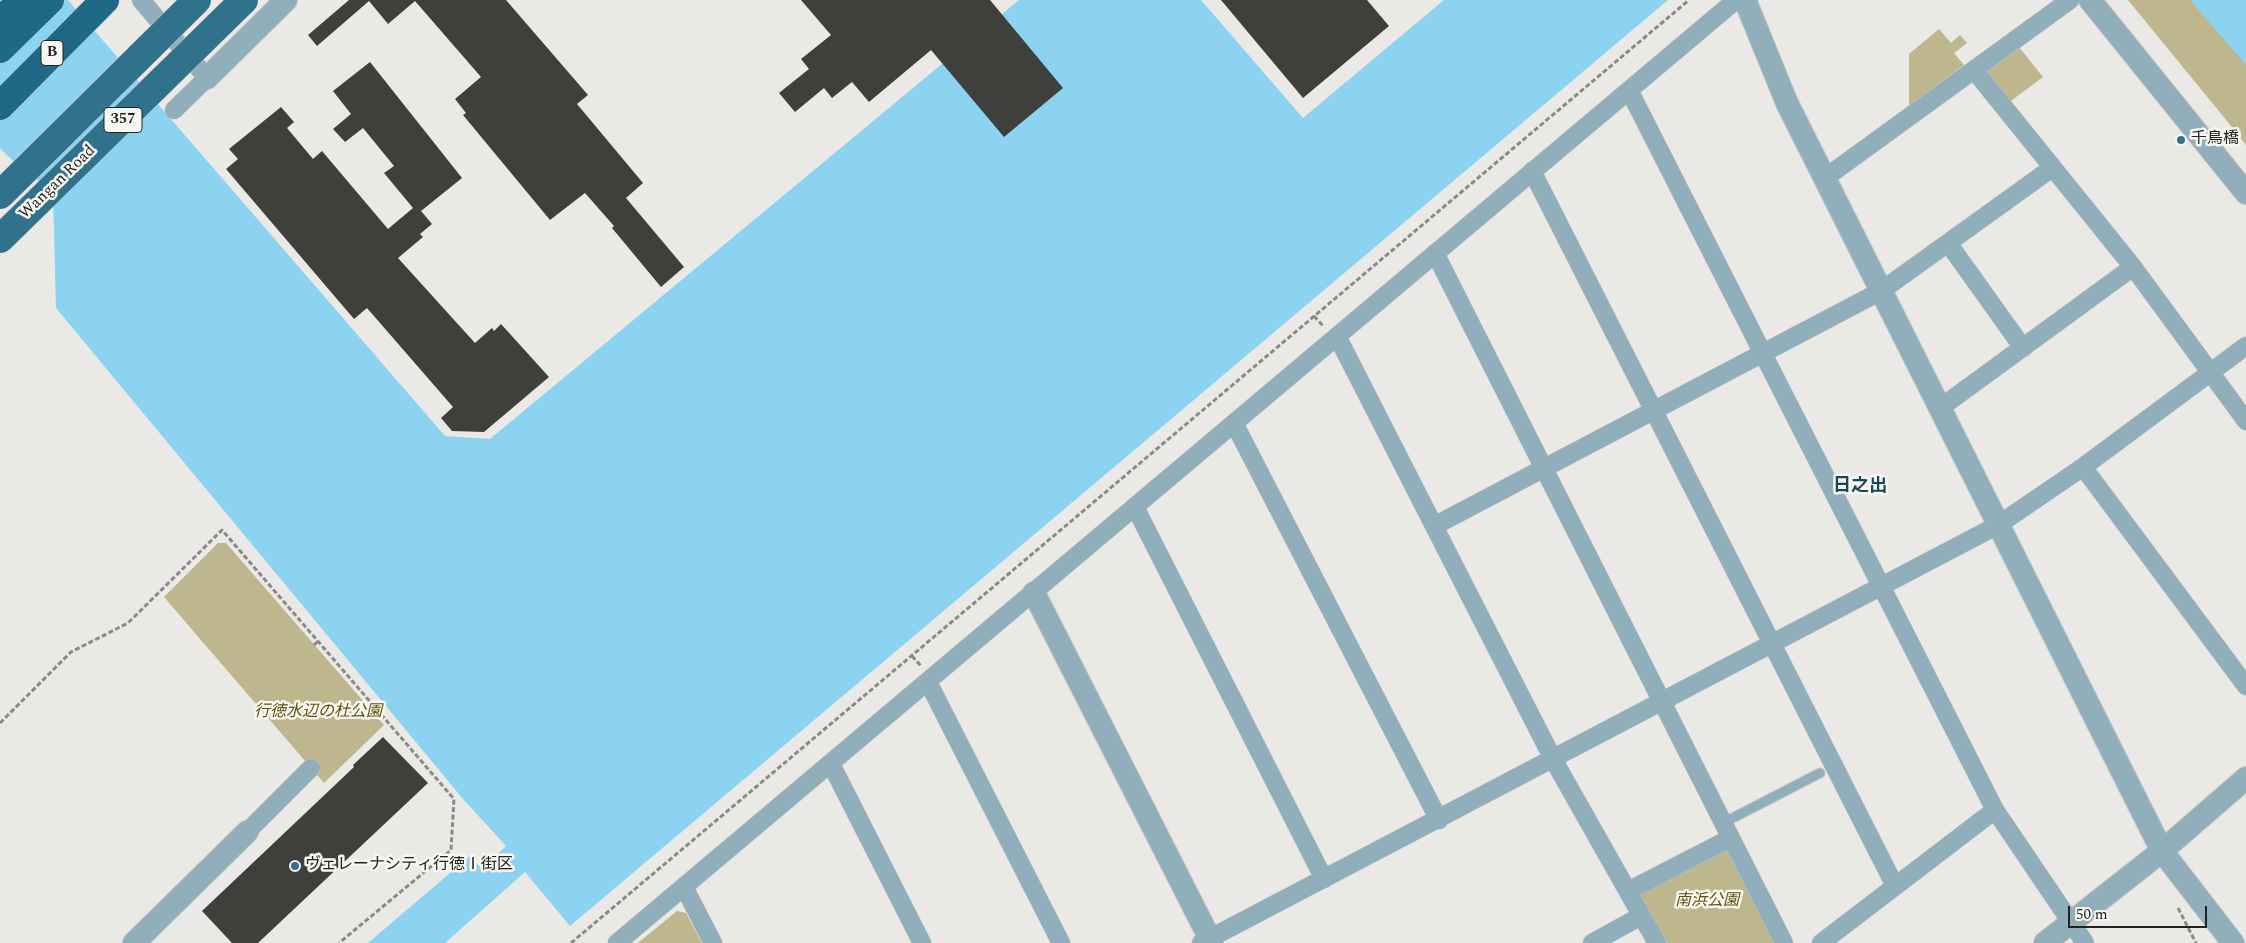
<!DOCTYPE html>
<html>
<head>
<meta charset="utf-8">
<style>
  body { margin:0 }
  #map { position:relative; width:2246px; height:943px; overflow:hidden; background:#eae9e5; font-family:Spectral,serif }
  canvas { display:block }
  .scale { position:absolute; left:2068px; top:906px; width:139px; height:22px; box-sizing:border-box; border:2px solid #222221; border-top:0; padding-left:6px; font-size:15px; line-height:18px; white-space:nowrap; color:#222221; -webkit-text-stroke:4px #f7f6f2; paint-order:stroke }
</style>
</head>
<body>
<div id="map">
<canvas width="2246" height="943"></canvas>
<div class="scale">50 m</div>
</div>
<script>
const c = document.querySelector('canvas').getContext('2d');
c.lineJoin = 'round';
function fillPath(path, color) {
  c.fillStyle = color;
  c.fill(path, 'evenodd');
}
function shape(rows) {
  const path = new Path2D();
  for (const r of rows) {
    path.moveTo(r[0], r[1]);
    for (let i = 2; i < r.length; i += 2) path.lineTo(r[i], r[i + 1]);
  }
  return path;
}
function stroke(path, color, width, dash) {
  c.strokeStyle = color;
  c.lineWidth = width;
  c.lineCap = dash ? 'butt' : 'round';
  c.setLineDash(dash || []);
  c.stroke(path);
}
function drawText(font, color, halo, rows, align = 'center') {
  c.font = font + ' Spectral,"Noto Sans JP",serif';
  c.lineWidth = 5;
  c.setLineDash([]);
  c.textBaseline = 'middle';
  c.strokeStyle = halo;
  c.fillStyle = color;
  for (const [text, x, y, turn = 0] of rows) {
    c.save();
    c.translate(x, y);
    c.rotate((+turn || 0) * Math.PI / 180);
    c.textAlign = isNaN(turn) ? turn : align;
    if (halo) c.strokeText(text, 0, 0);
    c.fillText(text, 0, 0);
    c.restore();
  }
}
const green = shape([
  [2128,0,2246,0,2246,145,2227,121],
  [1939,29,1951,43,1960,35,1967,43,1954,53,1964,65,1909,107,1909,54],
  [2019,47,2043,77,2008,103,1985,73],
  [218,543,226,543,384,725,324,783,164,597],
  [1719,850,1727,851,1774,943,1667,943,1641,899,1641,891],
  [677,911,686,913,702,943,638,943]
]);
const water = shape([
  [0,0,68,0,445,436,490,439,1019,0,1201,0,1303,118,1444,0,1668,0,570,926,525,872,445,943,368,943,470,856,482,869,506,846,463,799,56,308,53,192,14,162,0,148],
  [2190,0,2246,0,2246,65]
]);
const building = shape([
  [349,0,506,0,588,95,577,104,643,183,626,198,684,267,661,287,612,228,614,226,585,193,550,220,463,115,466,113,455,99,481,77,415,1,388,24,369,1,317,46,308,35],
  [801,0,990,0,1063,88,1004,137,931,50,869,102,852,82,832,98,824,88,795,112,779,93,809,69,801,59,831,35],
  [1221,0,1367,0,1389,26,1303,98],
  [370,62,462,178,421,211,432,224,420,234,423,237,398,258,475,343,492,328,494,331,501,324,549,377,484,432,452,431,441,418,453,407,367,308,354,319,226,169,238,159,229,149,281,107,294,122,287,128,313,159,322,151,388,229,413,208,384,173,394,166,363,128,345,142,333,129,351,114,333,91],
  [383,737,428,783,258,943,232,943,202,911,354,767,353,765]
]);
const path = shape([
  [1314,316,1324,327],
  [314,645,318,641],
  [912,656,921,666],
  [0,723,71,652,128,623,222,530,454,799,451,850,339,943],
  [2178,908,2196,943],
  [571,943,1689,0]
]);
const service = shape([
  [1723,823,1820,773]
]);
const minor = shape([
  [141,0,207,78,174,110],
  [1974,70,2133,267,2246,421],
  [1629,90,1995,810,2085,943],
  [1532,171,1895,886],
  [1825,178,2070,0],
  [1948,243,2023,348],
  [1435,253,1784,943],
  [1337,336,1553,759,1657,943],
  [1940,408,2133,267],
  [1234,423,1439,820],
  [2083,467,2246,686],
  [1135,507,1324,879],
  [1434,526,1881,291,2052,168],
  [928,682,1061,943],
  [831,764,922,943],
  [247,832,311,768],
  [684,887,713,943],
  [1628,891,1731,838],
  [617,943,1736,0],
  [1201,943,1998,525,2083,467,2246,346],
  [1592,943,1641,916],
  [1821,943,1995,810]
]);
const tertiary = shape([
  [1745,0,1787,103,2162,851,2233,943],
  [2090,0,2246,193],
  [207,78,286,0],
  [1034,593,1212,943],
  [134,943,247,832],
  [2045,943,2162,851,2246,778]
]);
const motorway = shape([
  [0,20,25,0],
  [0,49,50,0],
  [0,106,105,0]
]);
const trunkBridge = shape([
  [0,195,197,0],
  [0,239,244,0]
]);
const markers = [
  [2181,140,5,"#367189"],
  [295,866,5,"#367189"]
];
const shields = [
  [52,53,22],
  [123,120,38]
];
const shieldNames = [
  ["B",52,53],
  ["357",123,120]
];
const poiNames = [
  ["千鳥橋",2191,140],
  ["ヴェレーナシティ行徳Ⅰ街区",305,866]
];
const streetNames = [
  ["Wangan Road",58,183,-44]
];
const parkNames = [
  ["行徳水辺の杜公園",318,713],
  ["南浜公園",1707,902]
];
const neighbourhoodNames = [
  ["日之出",1860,487]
];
fillPath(green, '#beb78e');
fillPath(water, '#8cd3f2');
fillPath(building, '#3f3f3c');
stroke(service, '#c6c5c2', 11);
stroke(minor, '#c6c5c2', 19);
stroke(tertiary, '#c6c5c2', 24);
stroke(motorway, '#c6c5c2', 29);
stroke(path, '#8b8a88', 3, [5, 2.5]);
stroke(service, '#91aebb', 9);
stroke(minor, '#91aebb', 18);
stroke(tertiary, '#91aebb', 22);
stroke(motorway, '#1e6985', 28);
stroke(trunkBridge, '#c6c5c2', 29, []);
stroke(trunkBridge, '#30728c', 28);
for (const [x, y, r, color] of markers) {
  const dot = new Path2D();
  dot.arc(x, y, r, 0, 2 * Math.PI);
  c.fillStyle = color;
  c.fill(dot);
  stroke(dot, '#f7f6f2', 2);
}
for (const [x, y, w] of shields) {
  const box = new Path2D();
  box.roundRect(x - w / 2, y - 12.5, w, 25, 4);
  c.fillStyle = '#f7f6f2';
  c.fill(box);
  stroke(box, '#222221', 1);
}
drawText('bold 15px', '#222221', null, shieldNames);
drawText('16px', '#222221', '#f7f6f2', poiNames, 'left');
drawText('16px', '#222221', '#f7f6f2', streetNames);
drawText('italic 16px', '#5f5404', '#f7f6f2', parkNames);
drawText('bold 18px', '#17475a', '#f7f6f2', neighbourhoodNames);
</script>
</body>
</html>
